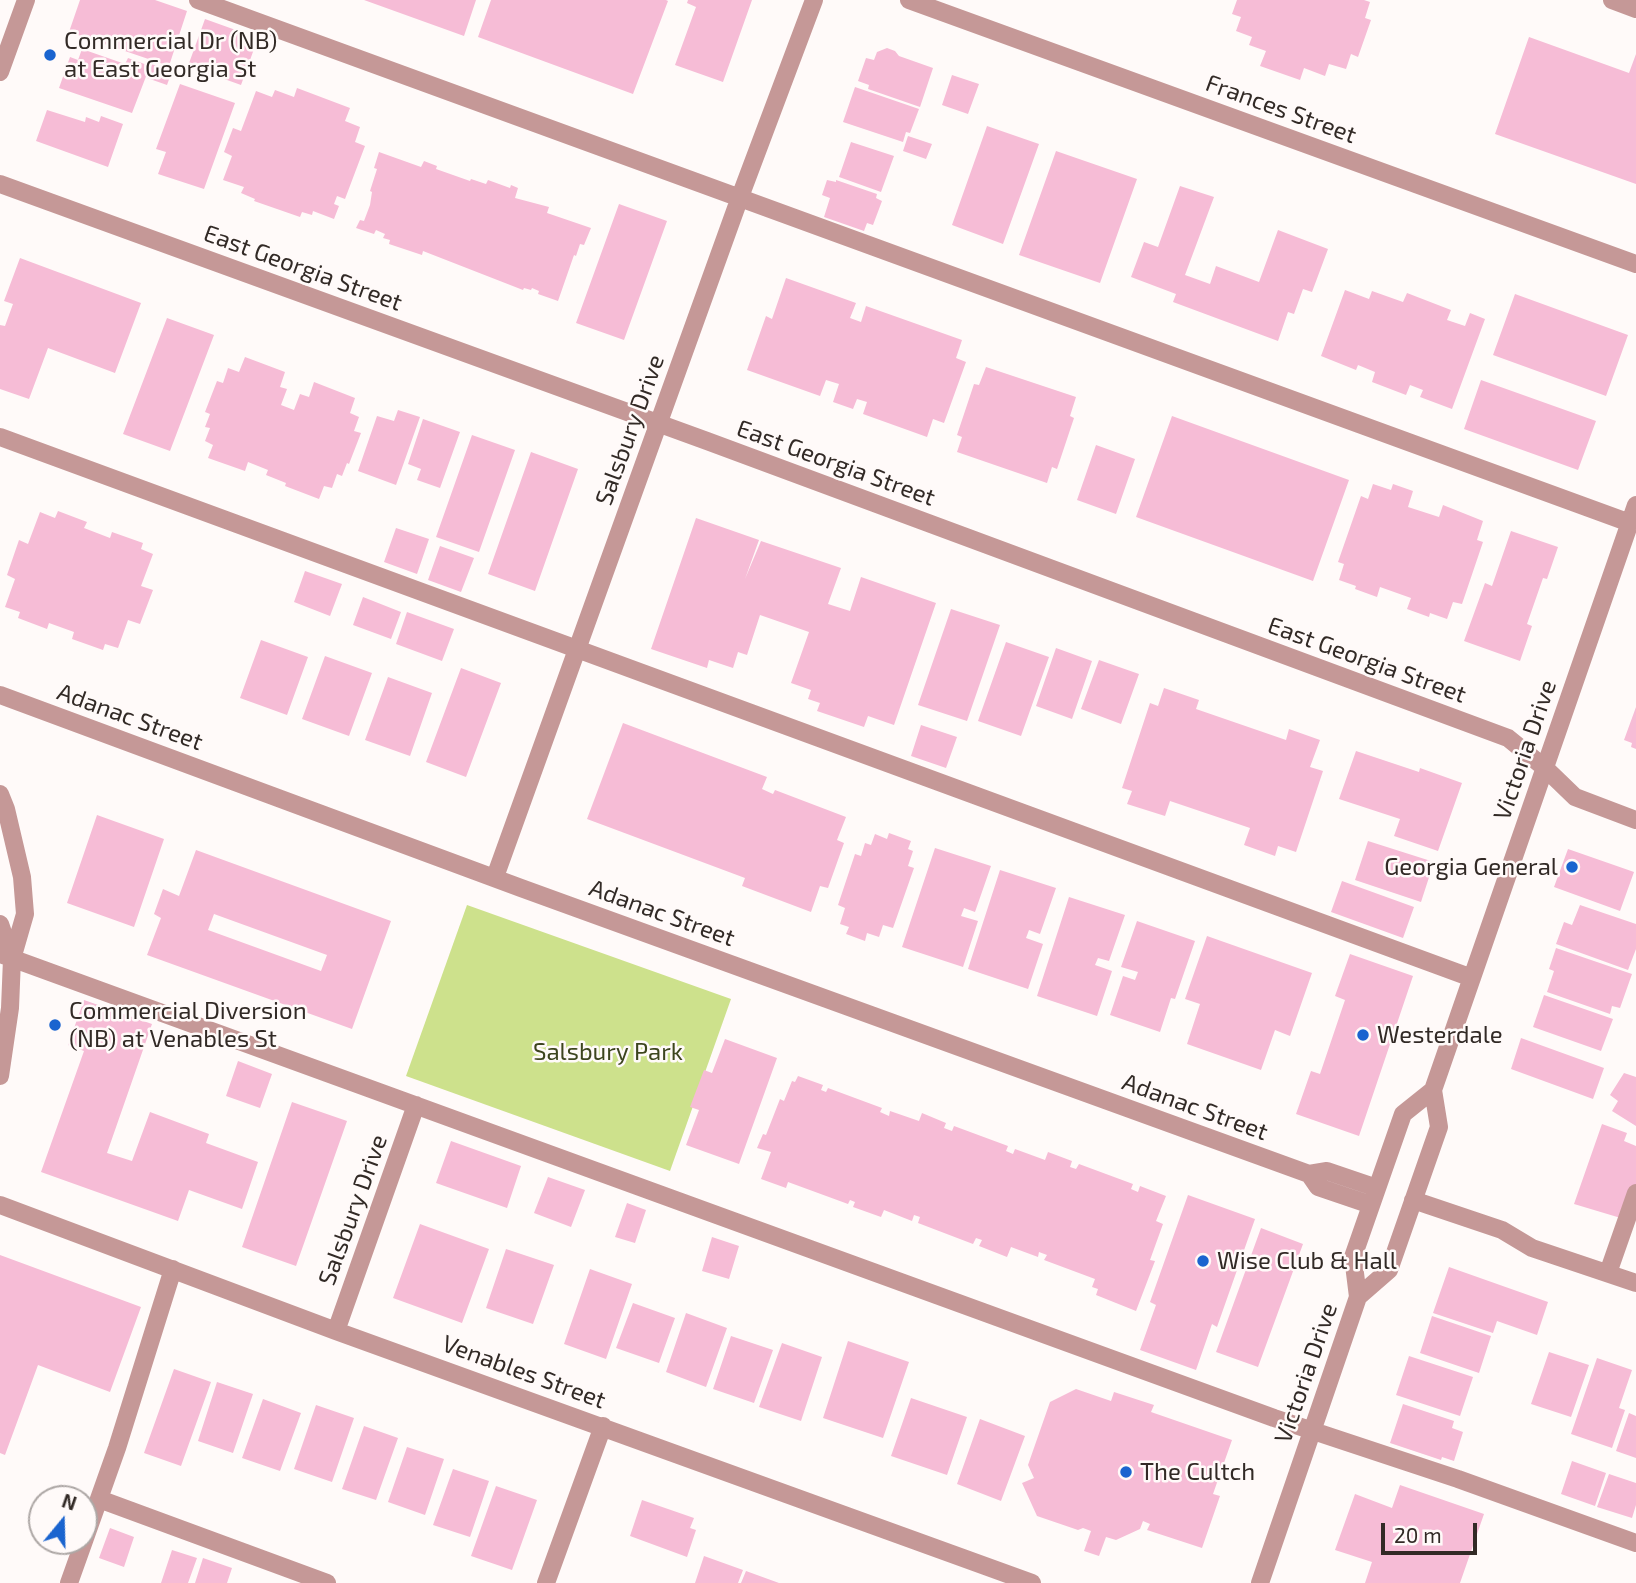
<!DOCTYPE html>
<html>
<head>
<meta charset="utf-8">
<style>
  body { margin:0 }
  #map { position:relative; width:1636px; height:1583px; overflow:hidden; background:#fffaf9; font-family:"Exo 2",sans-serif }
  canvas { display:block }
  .north { position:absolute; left:28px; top:1485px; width:70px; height:70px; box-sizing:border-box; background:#fffaf9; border:2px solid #ada7a5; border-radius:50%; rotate:19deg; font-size:19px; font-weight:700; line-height:28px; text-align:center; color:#322a26 }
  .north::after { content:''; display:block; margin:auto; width:24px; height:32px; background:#1a64cf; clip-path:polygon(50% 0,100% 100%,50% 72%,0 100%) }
  .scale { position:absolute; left:1381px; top:1523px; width:96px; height:32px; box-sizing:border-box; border:4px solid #322a26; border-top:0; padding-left:9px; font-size:21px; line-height:24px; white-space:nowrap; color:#322a26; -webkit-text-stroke:5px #fffaf9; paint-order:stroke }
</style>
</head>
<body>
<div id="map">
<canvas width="1636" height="1583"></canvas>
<div class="north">N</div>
<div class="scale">20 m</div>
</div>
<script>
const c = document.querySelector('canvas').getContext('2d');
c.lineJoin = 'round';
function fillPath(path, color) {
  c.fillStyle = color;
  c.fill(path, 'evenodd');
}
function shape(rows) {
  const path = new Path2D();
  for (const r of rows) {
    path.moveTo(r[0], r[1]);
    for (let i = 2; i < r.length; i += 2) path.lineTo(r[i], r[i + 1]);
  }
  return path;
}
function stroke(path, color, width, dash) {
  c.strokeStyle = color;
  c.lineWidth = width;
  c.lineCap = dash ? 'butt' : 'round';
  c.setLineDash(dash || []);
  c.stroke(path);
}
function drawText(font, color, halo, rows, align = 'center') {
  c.font = font + ' "Exo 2",sans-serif';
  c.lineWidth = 5;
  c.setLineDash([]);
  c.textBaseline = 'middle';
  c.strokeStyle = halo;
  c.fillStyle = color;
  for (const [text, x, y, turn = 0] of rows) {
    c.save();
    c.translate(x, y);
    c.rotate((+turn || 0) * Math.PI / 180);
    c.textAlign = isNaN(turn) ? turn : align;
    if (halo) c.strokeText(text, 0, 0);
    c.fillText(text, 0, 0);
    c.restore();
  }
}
const green = shape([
  [467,905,731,999,670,1171,406,1076]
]);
const building = shape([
  [80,0,155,0,187,11,169,66,69,32],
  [364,0,476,0,464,36],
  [491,0,666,0,668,1,633,94,478,37],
  [688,0,752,0,723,82,675,65,696,7,687,3],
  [1237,0,1364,0,1370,2,1365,18,1371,20,1358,57,1351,54,1346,69,1329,64,1325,76,1304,68,1300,80,1260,66,1266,51,1249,45,1252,37,1236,31,1241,17,1232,14],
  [205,19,244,33,240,44,254,49,241,85,188,66],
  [1529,37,1629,73,1636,54,1636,184,1495,134],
  [887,48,895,51,899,56,933,68,920,107,868,89,869,85,858,81,866,58,874,60,877,52],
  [82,49,125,64,128,58,150,66,132,113,59,88,70,57,78,60],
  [152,64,172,71,167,85,147,78],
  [952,75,979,84,968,114,942,105],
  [180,84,235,103,204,189,158,174,166,152,156,149],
  [855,87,919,109,910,133,906,132,903,142,843,122],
  [297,88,350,108,345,121,360,127,355,142,365,146,345,199,337,196,334,204,339,206,334,219,313,211,312,215,302,212,300,217,254,201,255,199,241,193,244,187,223,180,232,156,224,152,233,128,241,131,256,91,272,97,275,90,294,97],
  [47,110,85,122,86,117,99,122,101,116,123,124,108,167,36,141],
  [987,126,1039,144,1003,244,952,225],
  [908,136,932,144,926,159,903,151],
  [851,142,894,156,881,192,839,177],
  [1056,151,1137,179,1100,283,1019,255],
  [379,152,421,167,424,161,437,166,436,169,470,181,471,179,486,184,488,180,510,188,511,185,518,188,515,198,549,207,547,213,591,228,584,245,580,244,576,256,574,255,558,301,538,294,539,291,532,288,531,290,524,288,523,290,423,251,422,255,389,244,390,240,383,238,385,234,376,230,374,234,356,228,360,220,364,221,370,205,372,192,370,191,377,169,374,168],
  [827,180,836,182,836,180,877,194,876,198,882,201,873,225,867,223,864,231,824,217,830,198,822,195],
  [1180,186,1214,197,1185,275,1210,284,1216,266,1259,282,1278,230,1328,249,1312,292,1303,289,1294,314,1288,312,1278,341,1173,302,1176,294,1131,277,1144,242,1158,247],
  [619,204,667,221,624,340,576,323],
  [20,258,141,303,115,373,48,348,29,399,0,389,0,325,5,326,13,304,4,301],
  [786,278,856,303,850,318,861,322,866,306,962,340,956,358,966,362,944,423,933,419,927,437,863,414,867,402,857,399,853,409,833,402,839,384,826,380,820,396,747,370,766,316,772,319],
  [1345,290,1369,299,1372,291,1403,302,1407,293,1451,310,1447,320,1465,326,1470,313,1485,319,1452,409,1420,397,1423,390,1410,385,1406,395,1372,382,1375,372,1358,365,1356,370,1321,356],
  [1515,294,1628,335,1606,396,1493,355],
  [167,318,214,335,170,451,123,434],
  [245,357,285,372,280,387,287,389,281,405,294,410,300,394,309,397,314,382,355,398,350,413,359,417,354,431,361,433,349,464,347,463,342,476,337,474,332,488,324,486,319,499,285,486,286,483,266,475,268,470,248,462,245,471,208,458,213,445,205,441,210,428,205,427,210,414,205,412,217,381,223,383,228,368,239,372],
  [986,367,1076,397,1070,416,1074,418,1057,469,1052,467,1047,483,957,452,962,437,957,435,974,384,979,385],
  [1481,380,1596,421,1578,470,1464,429],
  [398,410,420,417,396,485,358,471,377,416,394,421],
  [1172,416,1349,480,1313,581,1136,517],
  [423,419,460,432,440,488,417,480,421,469,408,464],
  [472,435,515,450,479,552,436,537],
  [1096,445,1135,459,1116,514,1077,500],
  [531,452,578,469,535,591,488,574],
  [1373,484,1391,490,1393,484,1413,491,1408,507,1439,517,1443,505,1483,521,1477,540,1483,542,1462,604,1453,602,1447,619,1430,613,1429,617,1407,609,1411,598,1380,587,1377,597,1355,589,1356,586,1339,580,1344,564,1338,562,1361,496,1368,499],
  [58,511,87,522,84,528,110,538,112,532,143,543,141,549,153,554,141,586,153,590,140,624,128,620,118,648,105,644,103,650,72,639,74,632,49,623,47,629,18,618,20,612,5,607,15,579,7,575,19,540,28,544,40,512,55,518],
  [696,518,759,540,745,579,761,541,841,568,828,604,850,611,861,577,936,603,894,725,868,716,864,727,817,711,820,703,808,699,811,690,791,683,809,632,760,615,747,655,738,652,733,668,709,660,707,668,651,649],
  [396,528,429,539,417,574,384,562],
  [1511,531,1558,547,1547,579,1543,578,1527,624,1532,626,1520,661,1464,641,1485,583,1492,586],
  [440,546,474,558,461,592,428,580],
  [305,571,342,584,330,616,294,602],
  [363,597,401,612,391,639,353,625],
  [951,609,1000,625,967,721,918,705],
  [407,612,454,629,442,661,396,644],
  [261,640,308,657,287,715,240,698],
  [1006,642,1049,657,1021,736,978,721],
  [1056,648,1092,661,1072,719,1036,706],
  [325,656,372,673,349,736,302,719],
  [1099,660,1139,674,1121,724,1081,709],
  [461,668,501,683,466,777,426,762],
  [388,677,432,693,410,756,365,740],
  [1164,688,1199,700,1196,709,1286,740,1289,729,1320,740,1310,767,1323,771,1296,852,1278,846,1275,856,1244,845,1250,828,1170,801,1165,816,1127,804,1132,791,1122,788,1150,703,1158,706],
  [1636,707,1636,749,1631,747,1632,743,1624,740],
  [623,723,767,777,762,789,773,794,775,790,846,817,837,840,844,843,828,888,820,886,811,912,742,886,745,878,587,819],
  [921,725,957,737,946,768,911,756],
  [1356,751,1419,772,1420,768,1462,783,1438,851,1394,836,1400,819,1339,799],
  [97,815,164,839,134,927,67,903],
  [889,833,911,841,908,849,913,851,908,866,914,868,893,928,883,925,879,937,867,933,865,941,846,934,849,927,840,924,845,908,838,905,855,854,861,856,865,843,871,845,875,834,887,839],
  [1368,841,1434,862,1421,902,1355,880],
  [935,848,991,866,975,912,964,908,961,916,978,921,963,967,902,947],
  [1568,849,1634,872,1620,911,1554,887],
  [196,850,391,921,352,1029,147,955,161,918,154,914,163,889,179,896],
  [214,914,327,955,321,971,208,930],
  [1000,870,1056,888,1040,934,1029,930,1026,938,1043,944,1028,989,968,969],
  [1342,881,1414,907,1403,938,1331,912],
  [1069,897,1125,915,1109,961,1098,958,1095,965,1112,971,1097,1016,1037,996],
  [1580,905,1636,924,1636,949,1628,970,1556,944,1564,922,1572,925],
  [1137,921,1195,941,1175,999,1171,998,1160,1032,1110,1015,1123,976,1135,980,1138,972,1121,967],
  [1207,936,1312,973,1290,1036,1275,1030,1261,1070,1187,1044,1200,1004,1185,999],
  [1556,948,1632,974,1620,1008,1612,1006,1610,1014,1547,992,1554,971,1549,969],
  [1350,954,1413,976,1359,1136,1296,1114,1311,1071,1320,1074,1345,1000,1335,996],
  [1544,995,1613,1019,1601,1051,1533,1027],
  [84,1000,152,1024,107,1153,132,1161,150,1112,209,1134,206,1143,258,1162,242,1209,189,1190,178,1221,41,1172,84,1051,68,1045],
  [1521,1038,1604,1068,1593,1099,1511,1069],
  [725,1039,777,1058,739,1164,686,1145,699,1110,690,1107,704,1070,712,1073],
  [238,1061,272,1074,260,1108,226,1096],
  [1624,1073,1636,1077,1636,1126,1612,1111,1618,1101,1610,1095],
  [798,1076,823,1085,821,1090,826,1092,828,1088,882,1108,880,1112,889,1116,890,1111,919,1121,922,1113,946,1123,944,1128,952,1131,954,1126,1008,1146,1006,1151,1013,1154,1015,1149,1045,1160,1048,1152,1072,1161,1070,1167,1076,1169,1079,1164,1133,1184,1131,1189,1138,1192,1140,1186,1166,1196,1156,1221,1163,1224,1150,1260,1155,1261,1136,1311,1096,1295,1098,1289,1092,1287,1095,1279,1044,1260,1047,1255,1039,1252,1038,1257,1011,1247,1007,1257,979,1246,982,1240,976,1238,973,1244,918,1223,920,1217,914,1215,912,1221,884,1210,881,1217,853,1207,855,1202,850,1200,848,1204,788,1182,786,1188,761,1179,771,1152,757,1148,763,1134,766,1135,780,1099,784,1101,792,1081,795,1082],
  [292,1102,347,1121,296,1266,242,1247],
  [1602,1124,1627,1133,1624,1141,1636,1146,1636,1186,1624,1219,1574,1204],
  [451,1141,521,1166,507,1208,436,1183],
  [548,1177,585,1190,571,1227,534,1213],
  [1188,1195,1255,1219,1217,1327,1212,1324,1196,1370,1140,1350,1156,1305,1150,1302],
  [627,1203,646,1210,635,1243,615,1237],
  [420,1224,489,1249,462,1323,393,1298],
  [1261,1228,1303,1244,1258,1367,1216,1352],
  [712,1237,739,1246,729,1279,702,1271],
  [506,1249,554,1265,533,1324,486,1308],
  [0,1255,141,1307,110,1392,38,1365,5,1455,0,1453],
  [1449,1267,1548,1302,1537,1335,1497,1321,1493,1333,1433,1313],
  [590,1269,632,1284,606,1359,564,1344],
  [633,1303,675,1318,659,1363,616,1348],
  [686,1313,727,1328,706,1387,666,1372],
  [1432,1316,1491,1336,1479,1373,1420,1353],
  [731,1336,773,1350,754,1403,713,1389],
  [848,1341,909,1362,883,1438,823,1418],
  [782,1343,822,1357,801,1421,759,1407],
  [1549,1352,1589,1365,1571,1417,1531,1404],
  [1409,1356,1473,1377,1460,1416,1396,1395],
  [1597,1358,1632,1370,1619,1408,1625,1410,1612,1448,1571,1434],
  [174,1369,211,1382,181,1466,144,1453],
  [217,1382,253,1394,233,1453,198,1441],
  [1076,1389,1111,1401,1114,1392,1154,1405,1151,1412,1232,1440,1213,1494,1220,1496,1202,1548,1147,1530,1150,1524,1143,1521,1140,1529,1116,1540,1106,1537,1099,1556,1084,1551,1091,1531,1083,1528,1078,1530,1037,1516,1022,1483,1034,1478,1028,1465,1050,1402],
  [911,1398,967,1417,947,1475,891,1456],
  [263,1399,301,1413,280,1471,242,1458],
  [1403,1404,1454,1421,1452,1428,1463,1432,1454,1461,1442,1457,1441,1460,1390,1443],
  [316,1405,354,1418,332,1482,294,1469],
  [1629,1413,1636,1416,1636,1458,1616,1451],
  [980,1419,1025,1436,1001,1501,957,1484],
  [364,1426,398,1438,376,1500,342,1489],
  [407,1447,444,1459,425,1515,388,1502],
  [1572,1461,1606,1473,1595,1506,1561,1494],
  [453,1469,489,1481,470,1537,433,1525],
  [1609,1474,1636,1483,1636,1505,1632,1518,1597,1507],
  [1400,1485,1484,1514,1460,1583,1365,1583,1372,1562,1335,1550,1355,1494,1392,1508],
  [496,1486,537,1500,512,1570,471,1556],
  [642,1500,694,1518,690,1528,696,1530,687,1557,630,1536],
  [110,1528,134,1537,124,1567,99,1558],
  [172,1550,197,1558,188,1583,161,1583],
  [704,1556,743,1570,738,1583,695,1583],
  [203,1558,232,1568,227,1583,195,1583],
  [746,1571,779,1583,741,1583]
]);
const minor = shape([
  [198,0,1630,523],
  [909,0,1636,264],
  [1612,0,1636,9],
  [0,72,26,0],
  [0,184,707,441,1508,738,1545,768,1575,797,1636,820],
  [0,437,1472,978],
  [0,695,521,888,1309,1174,1327,1171,1377,1188],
  [0,794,6,809,22,877,25,914,12,959,10,1008,0,1076],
  [495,877,740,197,814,0],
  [0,924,12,959],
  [0,954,1274,1418,1458,1479,1636,1543],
  [1309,1174,1318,1187,1371,1205],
  [1413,1200,1502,1230,1532,1248,1636,1283],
  [0,1205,336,1331,1032,1583],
  [1608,1273,1636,1193],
  [1358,1297,1389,1270,1439,1127,1433,1090,1636,505],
  [336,1331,416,1105],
  [99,1499,327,1583],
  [84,1541,117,1448,173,1269],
  [69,1583,84,1541],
  [546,1583,603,1426],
  [1260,1583,1358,1297,1353,1257,1403,1114,1433,1090]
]);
const markers = [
  [50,55,7,"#1a64cf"],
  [1572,867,7,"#1a64cf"],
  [55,1025,7,"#1a64cf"],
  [1363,1035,7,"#1a64cf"],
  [1203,1261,7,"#1a64cf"],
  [1126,1472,7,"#1a64cf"]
];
const poiNames = [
  ["Commercial Dr (NB)",64,41],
  ["at East Georgia St",64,69],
  ["Georgia General",1558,867,"right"],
  ["Commercial Diversion",69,1011],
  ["(NB) at Venables St",69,1039],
  ["Westerdale",1377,1035],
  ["Wise Club & Hall",1217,1261],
  ["The Cultch",1140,1472]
];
const streetNames = [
  ["Frances Street",1281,109,20],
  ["East Georgia Street",303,268,20],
  ["Salsbury Drive",630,430,-70],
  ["East Georgia Street",836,463,20],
  ["East Georgia Street",1367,660,20],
  ["Adanac Street",130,717,20],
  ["Victoria Drive",1525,750,-71],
  ["Adanac Street",662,913,20],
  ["Adanac Street",1195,1107,20],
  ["Salsbury Drive",353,1210,-70],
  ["Venables Street",524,1372,20],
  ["Victoria Drive",1306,1373,-71]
];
const parkNames = [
  ["Salsbury Park",608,1052]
];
fillPath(green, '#cde18c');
fillPath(building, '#f6bcd6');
stroke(minor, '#c59897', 18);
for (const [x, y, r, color] of markers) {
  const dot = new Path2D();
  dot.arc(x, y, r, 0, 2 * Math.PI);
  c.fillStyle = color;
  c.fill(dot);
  stroke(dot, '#fffaf9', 2.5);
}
drawText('24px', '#322a26', '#fffaf9', poiNames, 'left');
drawText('24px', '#322a26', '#fffaf9', streetNames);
drawText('24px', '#3d451e', '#fffaf9', parkNames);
</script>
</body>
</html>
